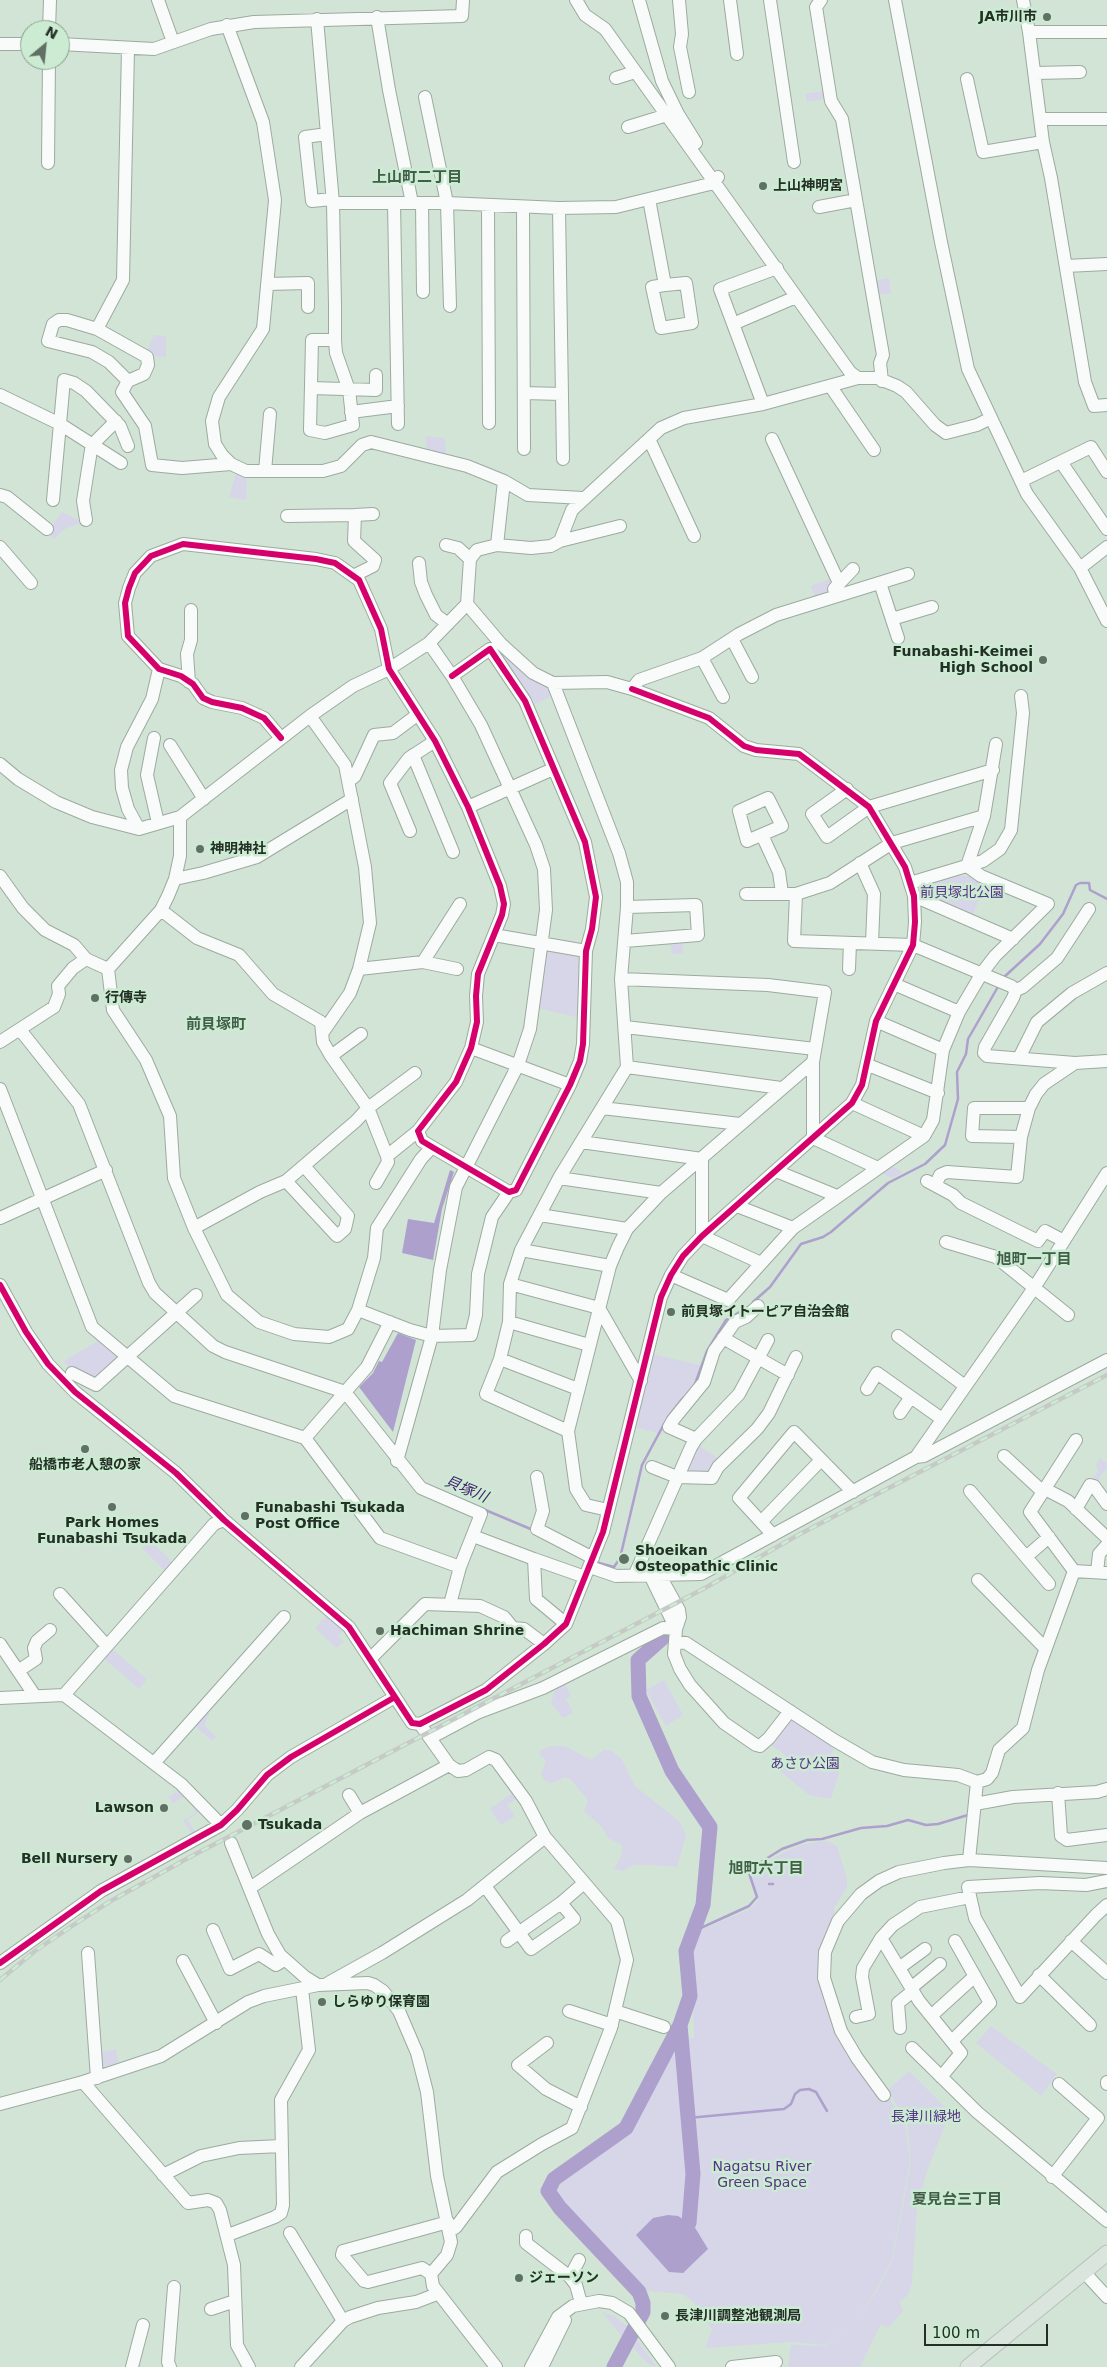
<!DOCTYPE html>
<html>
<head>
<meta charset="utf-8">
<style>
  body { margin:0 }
  #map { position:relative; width:1107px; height:2367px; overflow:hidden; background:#d2e4d6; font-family:"DejaVu Sans",sans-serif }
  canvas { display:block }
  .north { position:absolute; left:20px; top:20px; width:50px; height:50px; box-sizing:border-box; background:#cbebd2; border:1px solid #88a08d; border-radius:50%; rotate:28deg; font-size:14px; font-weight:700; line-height:20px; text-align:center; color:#243026 }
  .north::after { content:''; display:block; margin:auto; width:18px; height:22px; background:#616f64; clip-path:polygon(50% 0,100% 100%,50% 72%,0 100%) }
  .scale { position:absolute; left:924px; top:2324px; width:124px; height:22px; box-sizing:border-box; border:2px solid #243026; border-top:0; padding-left:6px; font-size:15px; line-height:18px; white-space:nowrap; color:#243026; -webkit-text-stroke:4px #cbebd2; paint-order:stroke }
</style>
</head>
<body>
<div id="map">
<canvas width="1107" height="2367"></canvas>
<div class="north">N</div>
<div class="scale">100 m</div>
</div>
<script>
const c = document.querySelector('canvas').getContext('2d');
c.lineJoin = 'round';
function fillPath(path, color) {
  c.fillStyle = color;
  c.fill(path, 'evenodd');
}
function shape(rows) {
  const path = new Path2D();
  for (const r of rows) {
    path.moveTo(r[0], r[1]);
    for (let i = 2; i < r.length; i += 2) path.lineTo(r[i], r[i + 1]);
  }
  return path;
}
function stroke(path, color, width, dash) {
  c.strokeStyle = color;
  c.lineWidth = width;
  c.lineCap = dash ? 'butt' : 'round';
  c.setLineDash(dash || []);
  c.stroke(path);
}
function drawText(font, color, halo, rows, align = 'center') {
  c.font = font + ' "DejaVu Sans","Noto Sans JP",sans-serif';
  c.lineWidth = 5;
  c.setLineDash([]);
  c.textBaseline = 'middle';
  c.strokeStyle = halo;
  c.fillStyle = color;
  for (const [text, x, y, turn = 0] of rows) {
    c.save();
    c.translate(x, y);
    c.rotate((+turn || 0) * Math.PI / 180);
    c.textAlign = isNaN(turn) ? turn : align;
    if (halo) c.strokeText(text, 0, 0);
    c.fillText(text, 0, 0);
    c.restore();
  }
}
const green = shape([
  [828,90,829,98,807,102,805,94],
  [889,278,891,293,879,295,874,281],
  [154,335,166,336,166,357,153,356,146,352],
  [425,436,445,438,446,457,428,454],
  [237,470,247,473,246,500,229,497],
  [62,512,83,522,65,529,54,539,47,532],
  [832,578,834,584,825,594,815,598,811,586],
  [474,619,551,688,554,695,535,704,531,696,527,697],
  [953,875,977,877,987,881,972,917,920,892,920,885],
  [682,939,683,953,672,954,670,940],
  [550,947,581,952,580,1018,538,1008,547,951],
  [891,1166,903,1172,893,1178,878,1172],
  [101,1339,123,1358,95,1382,71,1370,64,1361],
  [653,1354,704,1366,700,1380,669,1418,661,1434,634,1427],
  [698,1445,719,1459,710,1472,687,1474,685,1470],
  [1100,1458,1107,1463,1107,1468,1100,1476,1098,1485,1092,1481,1098,1471,1096,1465],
  [150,1540,175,1565,167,1573,142,1548],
  [329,1613,346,1628,338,1636,344,1642,336,1648,315,1628],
  [110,1647,147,1679,139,1689,102,1657],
  [664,1680,683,1715,666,1726,646,1690],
  [565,1683,571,1696,566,1699,573,1713,563,1718,551,1703,556,1687],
  [206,1711,210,1714,204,1725,216,1737,212,1741,194,1725],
  [791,1717,836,1746,826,1761,841,1767,831,1799,809,1795,776,1768,785,1755,771,1745],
  [551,1746,565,1746,591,1760,603,1750,610,1750,621,1758,635,1786,679,1821,686,1835,677,1867,651,1865,633,1865,623,1871,614,1869,622,1853,622,1845,608,1838,602,1827,584,1811,588,1800,571,1780,565,1777,553,1783,545,1781,541,1775,546,1761,539,1754,541,1750],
  [182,1789,187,1795,172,1804,171,1798,165,1799],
  [513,1792,519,1797,507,1805,515,1816,501,1825,490,1809],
  [196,1804,203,1810,187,1820,196,1833,193,1835,183,1820,196,1813,192,1807],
  [821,1841,828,1841,837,1846,847,1879,847,1887,834,1908,836,1917,822,1953,839,2033,886,2093,905,2124,910,2162,892,2258,875,2292,856,2321,876,2293,893,2258,911,2163,907,2123,888,2090,909,2071,950,2112,926,2174,917,2207,912,2283,908,2295,899,2302,903,2311,888,2328,881,2324,860,2367,788,2367,791,2345,826,2346,854,2322,826,2345,791,2342,705,2348,712,2329,694,2303,683,2294,641,2290,552,2191,552,2186,556,2180,626,2127,674,2037,694,2038,691,1944,696,1935,701,1930,750,1909,759,1900,749,1873,782,1853,802,1845],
  [991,2026,1057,2074,1041,2096,976,2043],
  [116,2049,118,2063,102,2068,101,2052],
  [602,2312,614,2316,628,2327,622,2337],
  [629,2328,635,2336,630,2345,623,2338],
  [635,2337,656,2366,655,2367,646,2362,631,2345]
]);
const water = shape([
  [450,1170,454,1172,442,1209,433,1260,402,1253,408,1219,434,1223],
  [398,1333,416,1340,393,1432,359,1387,373,1373,379,1361,382,1362],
  [668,2215,678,2216,694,2226,708,2249,683,2273,669,2272,636,2235,653,2218]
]);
const stream = shape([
  [1003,978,1040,944,1063,914,1076,885,1080,883,1089,883,1090,890,1107,899],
  [753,1302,770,1287,801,1244,823,1237,831,1232,888,1183,925,1164,945,1145,958,1099,957,1072,966,1054,968,1039,999,985],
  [695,1384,707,1351,726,1320,748,1307],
  [668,1417,683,1398],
  [483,1509,533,1530],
  [599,1563,614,1567,620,1558,642,1465,664,1424],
  [769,1884,773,1884],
  [692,1932,749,1906,757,1897,748,1870,782,1849,807,1840,822,1839,861,1828,887,1826,908,1820,926,1825,938,1824,968,1815],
  [688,2118,784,2109,791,2104,795,2094,800,2090,809,2089,816,2092,827,2111]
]);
const river = shape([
  [680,2025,693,2174,689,2223],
  [614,2367,643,2312,643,2303,639,2292,560,2208,548,2191,554,2179,626,2128,680,2025,690,1996,686,1951,703,1905,710,1827,672,1771,639,1696,638,1660,665,1636]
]);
const minor = shape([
  [158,0,173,42],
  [576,0,585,15,605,29,850,372,858,378,877,378,897,386,906,392,935,425,946,433,977,425,991,418],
  [639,0,662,81,678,114,696,143],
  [679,0,682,34,680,47,689,92],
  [730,0,737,54],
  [770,0,794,162],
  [821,0,816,7,831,101,842,119,883,355,880,363,882,381],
  [895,0,941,242,968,369,1027,494,1080,568,1107,621],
  [1023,0,1029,32,1043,142,1051,178,1085,382,1094,406,1107,405],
  [377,17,389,90,412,203],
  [317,19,333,203,335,305,335,340,336,353,349,390,353,425,325,433,310,430,312,340,335,340],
  [227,25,263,122,275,200,263,329,219,397,212,421,215,444,222,455,231,464,246,471,323,471,341,466,362,445,371,442,467,466,504,481,528,495,583,498],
  [49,30,50,0],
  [1029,32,1107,32],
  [0,44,30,44],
  [60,44,154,49,211,29,254,22,462,16,463,0],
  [1035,73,1080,72],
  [616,78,635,72],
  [967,79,983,152,1043,142],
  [425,97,447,203,450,306],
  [1041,119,1107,119],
  [628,127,667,115],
  [327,134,305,137,312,201,332,199],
  [48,163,49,60],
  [649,199,665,285,686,283,692,323,661,328,652,287,665,285],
  [333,203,447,203,559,208,616,207,714,183,718,177],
  [394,203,398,424],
  [422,203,423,292],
  [488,205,489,423],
  [523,207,524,449],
  [819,207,856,200],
  [559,208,563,459],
  [1066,266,1107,264],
  [267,284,308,283,308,307],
  [59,320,67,320,97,329,147,357,148,365,144,374,128,381,109,362,92,352,48,341,53,324,59,320],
  [733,324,796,297],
  [97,329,123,280,128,49],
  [128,381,122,392,145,426,152,465,182,468,231,464],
  [831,387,874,450],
  [311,388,376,390,376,375],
  [524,393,562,394],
  [0,395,60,424,121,463],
  [763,404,720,289,777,268],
  [351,412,398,406],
  [649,439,694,536],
  [772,439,839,583],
  [1061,462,1107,529],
  [265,471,270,414],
  [1021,481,1091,447,1107,472],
  [0,495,7,497,47,529],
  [53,500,64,380,74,383,86,391,120,426,128,446],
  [355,515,373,514],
  [287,516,355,515,354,541,375,560,373,566,353,576],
  [86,520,83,501,91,450,93,444,116,421],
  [560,541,620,526],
  [446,545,458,548,470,559],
  [497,545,504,481],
  [0,547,31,583],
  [419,563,421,582,426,595,436,615,448,624],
  [1080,568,1107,547],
  [880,583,898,638],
  [834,589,853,569],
  [467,604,501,644,533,673,553,683,607,682,632,689,639,680,702,658,739,634,776,615,908,574],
  [892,619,932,607],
  [732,639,752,677],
  [702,658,723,697],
  [189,682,187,654,191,640,191,610],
  [553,683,619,853,627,882,627,907,621,979,627,1067,559,1178,521,1250,510,1284,509,1322,500,1359,486,1394,568,1431],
  [310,716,345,765,365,867,370,923,359,969,350,993,323,1032],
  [154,738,147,775,158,823],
  [281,738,264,718,242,708,212,702,203,698,193,684,181,676,159,669,128,636,125,603,129,588,135,573,151,556,183,544,316,559,335,563,359,580,381,629,389,669,435,741,468,807,500,886,504,904,502,915,478,974,476,996,477,1022,471,1048,456,1082,418,1131,422,1141,432,1147,509,1192,516,1190,570,1085,580,1061,583,1044,586,951,592,929,596,897,585,842,525,701,490,649,452,676],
  [170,745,204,799],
  [413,755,453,852],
  [0,764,18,779,56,802,92,817,139,829,180,817,310,716,353,686,389,669,429,643,467,604,470,559,477,550,497,545,531,548,551,546,560,541,572,510,661,428,684,418,763,404,858,378],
  [350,780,355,776,374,735,393,733,417,715],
  [847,789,812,814,827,837,869,807,993,770],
  [768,798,782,826,747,841,739,811,768,798],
  [468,807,553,769],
  [139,829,128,809,122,788,121,770,127,747,152,699,159,669],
  [410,831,390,783,409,758,435,741],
  [762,835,779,872,782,893],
  [860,863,874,894,872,943],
  [0,876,23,908,45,930,74,945,86,959,108,969,113,1010,146,1060,170,1116,174,1178,194,1228,227,1295,259,1322,294,1334,329,1337,348,1329,358,1310,374,1258,377,1228,421,1159,432,1147],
  [175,879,203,873,257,857,352,799],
  [910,883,983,861,1000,849,1011,830,1021,733,1023,713,1021,696],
  [746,894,796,894,830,883,892,843,984,816],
  [796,894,794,941,913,945,1011,986,1016,990,1013,998,985,1047,984,1053,987,1056,1075,1063,1107,1061],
  [914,896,1013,939],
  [161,910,197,938,239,955,273,994,321,1022,323,1042,331,1056,368,1108,387,1156,388,1162,376,1183],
  [494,935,586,951],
  [625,941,698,935,696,905,627,907],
  [423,962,460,904],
  [108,969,161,910,168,896,175,879,180,856,180,817],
  [359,969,423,962,457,969],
  [849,969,850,943],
  [894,984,959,1012],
  [1016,990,1023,987,1057,958,1089,909],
  [876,1021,943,1050],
  [625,1027,815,1049],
  [21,1031,79,1104,149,1283,155,1293,213,1346,225,1352,345,1392,421,1488,481,1514,460,1567,450,1604],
  [0,1042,54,1007,59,994,58,986,73,968,86,959],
  [471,1048,570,1085],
  [331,1056,361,1034],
  [1019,1058,1037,1022,1072,993,1107,973],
  [813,1062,813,1138,878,1168],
  [868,1065,938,1093],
  [627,1067,781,1088],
  [0,1089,92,1327,174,1396,305,1438,380,1538,460,1567],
  [852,1103,924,1136],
  [602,1108,740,1124],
  [1021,1137,972,1136,974,1108,1029,1108],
  [581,1142,702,1159,702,1236,761,1263],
  [387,1156,418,1131],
  [776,1171,837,1196],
  [559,1178,661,1193],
  [286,1181,337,1236,345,1229,348,1216,304,1166],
  [927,1181,953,1195,961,1203,1038,1241,1045,1231,1064,1241],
  [936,1184,940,1175,947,1172,1017,1177,1021,1137,1029,1108,1036,1094,1044,1084,1075,1063],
  [737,1206,793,1228],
  [540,1215,627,1229],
  [0,1218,106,1170],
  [194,1228,260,1192,286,1181,356,1121,368,1108,415,1073],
  [946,1242,996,1257,1068,1315],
  [521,1250,610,1266],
  [671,1275,728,1300,793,1228,924,1136,933,1120,943,1050,959,1012,982,973,995,956,1048,904,981,876,967,866,984,816,996,744],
  [510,1284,599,1308,641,1381],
  [0,1285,26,1332,48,1364,75,1392,176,1473,224,1520,349,1627,412,1723,420,1724,486,1690,544,1644,566,1624,603,1532,661,1297,671,1275,683,1256,702,1236,852,1103,862,1085,876,1021,913,945,915,922,914,896,905,867,869,807,799,754,756,750,744,746,709,718,632,689],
  [358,1310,410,1330,432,1336,471,1335,476,1315,478,1274,492,1217,509,1192],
  [509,1322,589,1345],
  [898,1336,965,1386],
  [723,1338,788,1375],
  [500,1359,578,1389],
  [72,1373,96,1385,196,1295],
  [867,1389,877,1373,942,1419],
  [900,1413,911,1397],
  [305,1438,367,1367,390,1322],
  [696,1439,669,1427,673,1420,704,1382,714,1351,735,1322,746,1317,758,1306],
  [1076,1440,1030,1512,1074,1571,1107,1573],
  [1004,1456,1043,1492],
  [916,1457,1034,1288,1107,1173],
  [397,1461,432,1336,440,1270,456,1187,518,1065,530,1029,546,910,544,869,536,845,481,725,452,676,429,643],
  [652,1467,677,1477,712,1478,718,1467,757,1429,769,1413,796,1357],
  [537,1477,543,1511,537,1529,593,1558],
  [1045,1489,1068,1501,1107,1538],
  [970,1491,1026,1557,1049,1537],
  [1076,1509,1090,1485,1094,1486,1107,1504],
  [608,1510,586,1505,576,1489,568,1431,610,1266,618,1247,627,1229,661,1193,813,1062,825,992,768,985,621,979],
  [761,1522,821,1460],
  [773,1535,739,1498,794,1432,853,1492],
  [473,1536,534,1559,536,1599,566,1624],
  [1026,1557,1049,1584],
  [534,1559,585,1577],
  [590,1567,616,1576,701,1574,916,1457,924,1456,1107,1360],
  [1097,1572,1099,1554,1107,1545],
  [635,1574,691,1447,696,1439,739,1394,768,1340],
  [650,1575,676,1629],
  [660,1576,679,1610,680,1617,676,1629,674,1654,680,1669,690,1685,724,1723,756,1745,760,1746,769,1738,790,1711],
  [978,1580,1045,1648],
  [60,1594,106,1645],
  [675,1642,686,1643,834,1740,872,1762,904,1770,958,1775,977,1782,987,1779,992,1773,999,1750,1023,1728,1038,1670,1074,1571],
  [0,1644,35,1696],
  [371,1658,425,1604,480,1606,504,1617,513,1628,524,1629,544,1644],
  [18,1671,36,1659,34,1648,37,1641,50,1630],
  [64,1695,214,1524,224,1520],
  [0,1698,64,1695,181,1784,221,1825],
  [420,1724,449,1765,458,1771,466,1770,489,1757,496,1760,526,1801,545,1837,617,1921,627,1960,611,2028,572,2128,542,2144,497,2172,456,2227,450,2231],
  [430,1738,477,1713,543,1688,663,1628,676,1629],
  [154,1763,284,1617],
  [1058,1793,1061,1836,1067,1840,1107,1835],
  [349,1795,360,1813],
  [975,1804,1013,1797,1097,1792,1107,1789],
  [231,1843,268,1934,280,1955,305,1977,318,1985],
  [969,1860,977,1782],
  [1107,1881,1086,1885,1040,1883,968,1887,975,1918,1020,1997,1096,1915,1107,1905],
  [485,1886,531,1949,574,1919,561,1903],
  [250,1888,360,1813,449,1765],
  [213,1930,230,1969,259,1954,276,1965,284,1960],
  [881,1938,919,2001,961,2053,941,2077],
  [507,1941,561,1903,584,1883],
  [1071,1941,1107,1973],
  [88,1953,97,2078],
  [183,1961,216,2023],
  [0,1963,101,1891,221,1825,237,1810,267,1775,291,1757,395,1697],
  [899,1968,925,1949],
  [1039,1975,1090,2025],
  [328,1983,382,1953,467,1900,545,1837],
  [911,1988,940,1964],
  [569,2011,612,2025],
  [615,2011,664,2027],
  [931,2016,975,1976],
  [856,2017,869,2014,862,1977,863,1968,881,1938,893,1925,920,1907,970,1897],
  [900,2028,898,2003,913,1991],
  [952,2041,990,2003,955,1941],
  [547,2043,518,2065,546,2089,581,2107],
  [912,2048,977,2112,1107,2221],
  [83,2082,188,2203,208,2200,216,2203,220,2210,234,2265,237,2345,249,2367],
  [1107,2082,1107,2084],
  [884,2095,857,2058,841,2031,824,1978,825,1952,838,1921,861,1894,879,1881,899,1872,944,1863,969,1860,1107,1868],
  [0,2104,83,2082,161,2056,248,2002,264,1996,318,1985,368,1983,374,1985,383,1991,399,2011,417,2053,427,2092,437,2176,451,2242,447,2255,431,2274,433,2286,496,2367],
  [163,2175,201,2156,239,2148,281,2146],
  [1052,2177,1098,2118,1059,2084],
  [290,2233,343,2321],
  [228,2235,275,2217,281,2213,283,2205,281,2100,309,2050,302,1989],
  [526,2236,526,2243,570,2277,576,2285,581,2303],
  [1084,2272,1107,2297],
  [431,2274,422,2268,368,2282,364,2281,342,2255,343,2251,448,2222],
  [570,2277,579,2260],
  [211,2309,235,2301],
  [132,2367,143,2325],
  [170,2367,168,2362,174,2287],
  [301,2367,343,2321,350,2317,378,2308,416,2302,437,2294],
  [531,2367,558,2317,573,2306,599,2301,612,2303,629,2313,669,2367],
  [542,2367,565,2320],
  [732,2367,776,2362]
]);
const major = shape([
  [968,2367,1107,2253]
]);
const rail = shape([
  [0,1980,35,1951,72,1926,109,1902,190,1857,705,1588,800,1534,1107,1375]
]);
const cycleway = shape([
  [281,738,264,718,242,708,212,702,203,698,193,684,181,676,159,669,128,636,125,603,129,588,135,573,151,556,183,544,316,559,335,563,359,580,381,629,389,669,435,741,468,807,500,886,504,904,502,915,478,974,476,996,477,1022,471,1048,456,1082,418,1131,422,1141,432,1147,509,1192,516,1190,570,1085,580,1061,583,1044,586,951,592,929,596,897,585,842,525,701,490,649,452,676],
  [0,1285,26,1332,48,1364,75,1392,176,1473,224,1520,349,1627,412,1723,420,1724,486,1690,544,1644,566,1624,603,1532,661,1297,671,1275,683,1256,702,1236,852,1103,862,1085,876,1021,913,945,915,922,914,896,905,867,869,807,799,754,756,750,744,746,709,718,632,689],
  [0,1963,101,1891,221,1825,237,1810,267,1775,291,1757,395,1697]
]);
const markers = [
  [1047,17,5,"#616f64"],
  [763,186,5,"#616f64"],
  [1043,660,5,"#616f64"],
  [200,849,5,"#616f64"],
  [95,998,5,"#616f64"],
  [671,1312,5,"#616f64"],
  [85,1449,5,"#616f64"],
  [112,1507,5,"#616f64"],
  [245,1516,5,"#616f64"],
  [624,1559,6,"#616f64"],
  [380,1631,5,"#616f64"],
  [164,1808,5,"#616f64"],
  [247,1825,6,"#616f64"],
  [128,1859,5,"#616f64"],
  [322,2002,5,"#616f64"],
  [519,2278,5,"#616f64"],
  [665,2316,5,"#616f64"]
];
const poiNames = [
  ["JA市川市",1037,17,"right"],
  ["上山神明宮",773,186],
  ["Funabashi-Keimei",1033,652,"right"],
  ["High School",1033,668,"right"],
  ["神明神社",210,849],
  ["行傳寺",105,998],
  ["前貝塚イトーピア自治会館",681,1312],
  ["船橋市老人憩の家",85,1465,"center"],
  ["Funabashi Tsukada",255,1508],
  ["Post Office",255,1524],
  ["Park Homes",112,1523,"center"],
  ["Funabashi Tsukada",112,1539,"center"],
  ["Shoeikan",635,1551],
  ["Osteopathic Clinic",635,1567],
  ["Hachiman Shrine",390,1631],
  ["Lawson",154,1808,"right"],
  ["Tsukada",258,1825],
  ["Bell Nursery",118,1859,"right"],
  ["しらゆり保育園",332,2002],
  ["ジェーソン",529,2278],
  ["長津川調整池観測局",675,2316]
];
const parkNames = [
  ["前貝塚北公園",962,893],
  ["あさひ公園",805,1764],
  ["長津川緑地",926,2117],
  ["Nagatsu River",762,2167],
  ["Green Space",762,2183]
];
const neighbourhoodNames = [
  ["上山町二丁目",417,178],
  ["前貝塚町",216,1025],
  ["旭町一丁目",1034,1260],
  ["旭町六丁目",766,1869],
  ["夏見台三丁目",957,2200]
];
const waterNames = [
  ["貝塚川",466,1490,23]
];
fillPath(green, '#d6d6e8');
fillPath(water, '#aea0cd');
stroke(stream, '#aea0cd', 2.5);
stroke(river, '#aea0cd', 15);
stroke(minor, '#9caaa0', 14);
stroke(major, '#b7c0b9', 17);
stroke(minor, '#f8fbf9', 12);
stroke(major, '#d9e5dd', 15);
stroke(rail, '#c6cac7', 4.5);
stroke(rail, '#cbebd2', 2.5, [8]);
stroke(cycleway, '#d6006c', 6);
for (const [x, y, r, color] of markers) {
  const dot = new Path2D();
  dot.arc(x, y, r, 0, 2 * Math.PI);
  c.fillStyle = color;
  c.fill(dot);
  stroke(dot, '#cbebd2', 2);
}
drawText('bold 14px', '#243026', '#cbebd2', poiNames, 'left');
drawText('14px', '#573286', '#cbebd2', parkNames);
drawText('bold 15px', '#425d48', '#cbebd2', neighbourhoodNames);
drawText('italic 15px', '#441c6f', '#cbebd2', waterNames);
</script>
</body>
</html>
